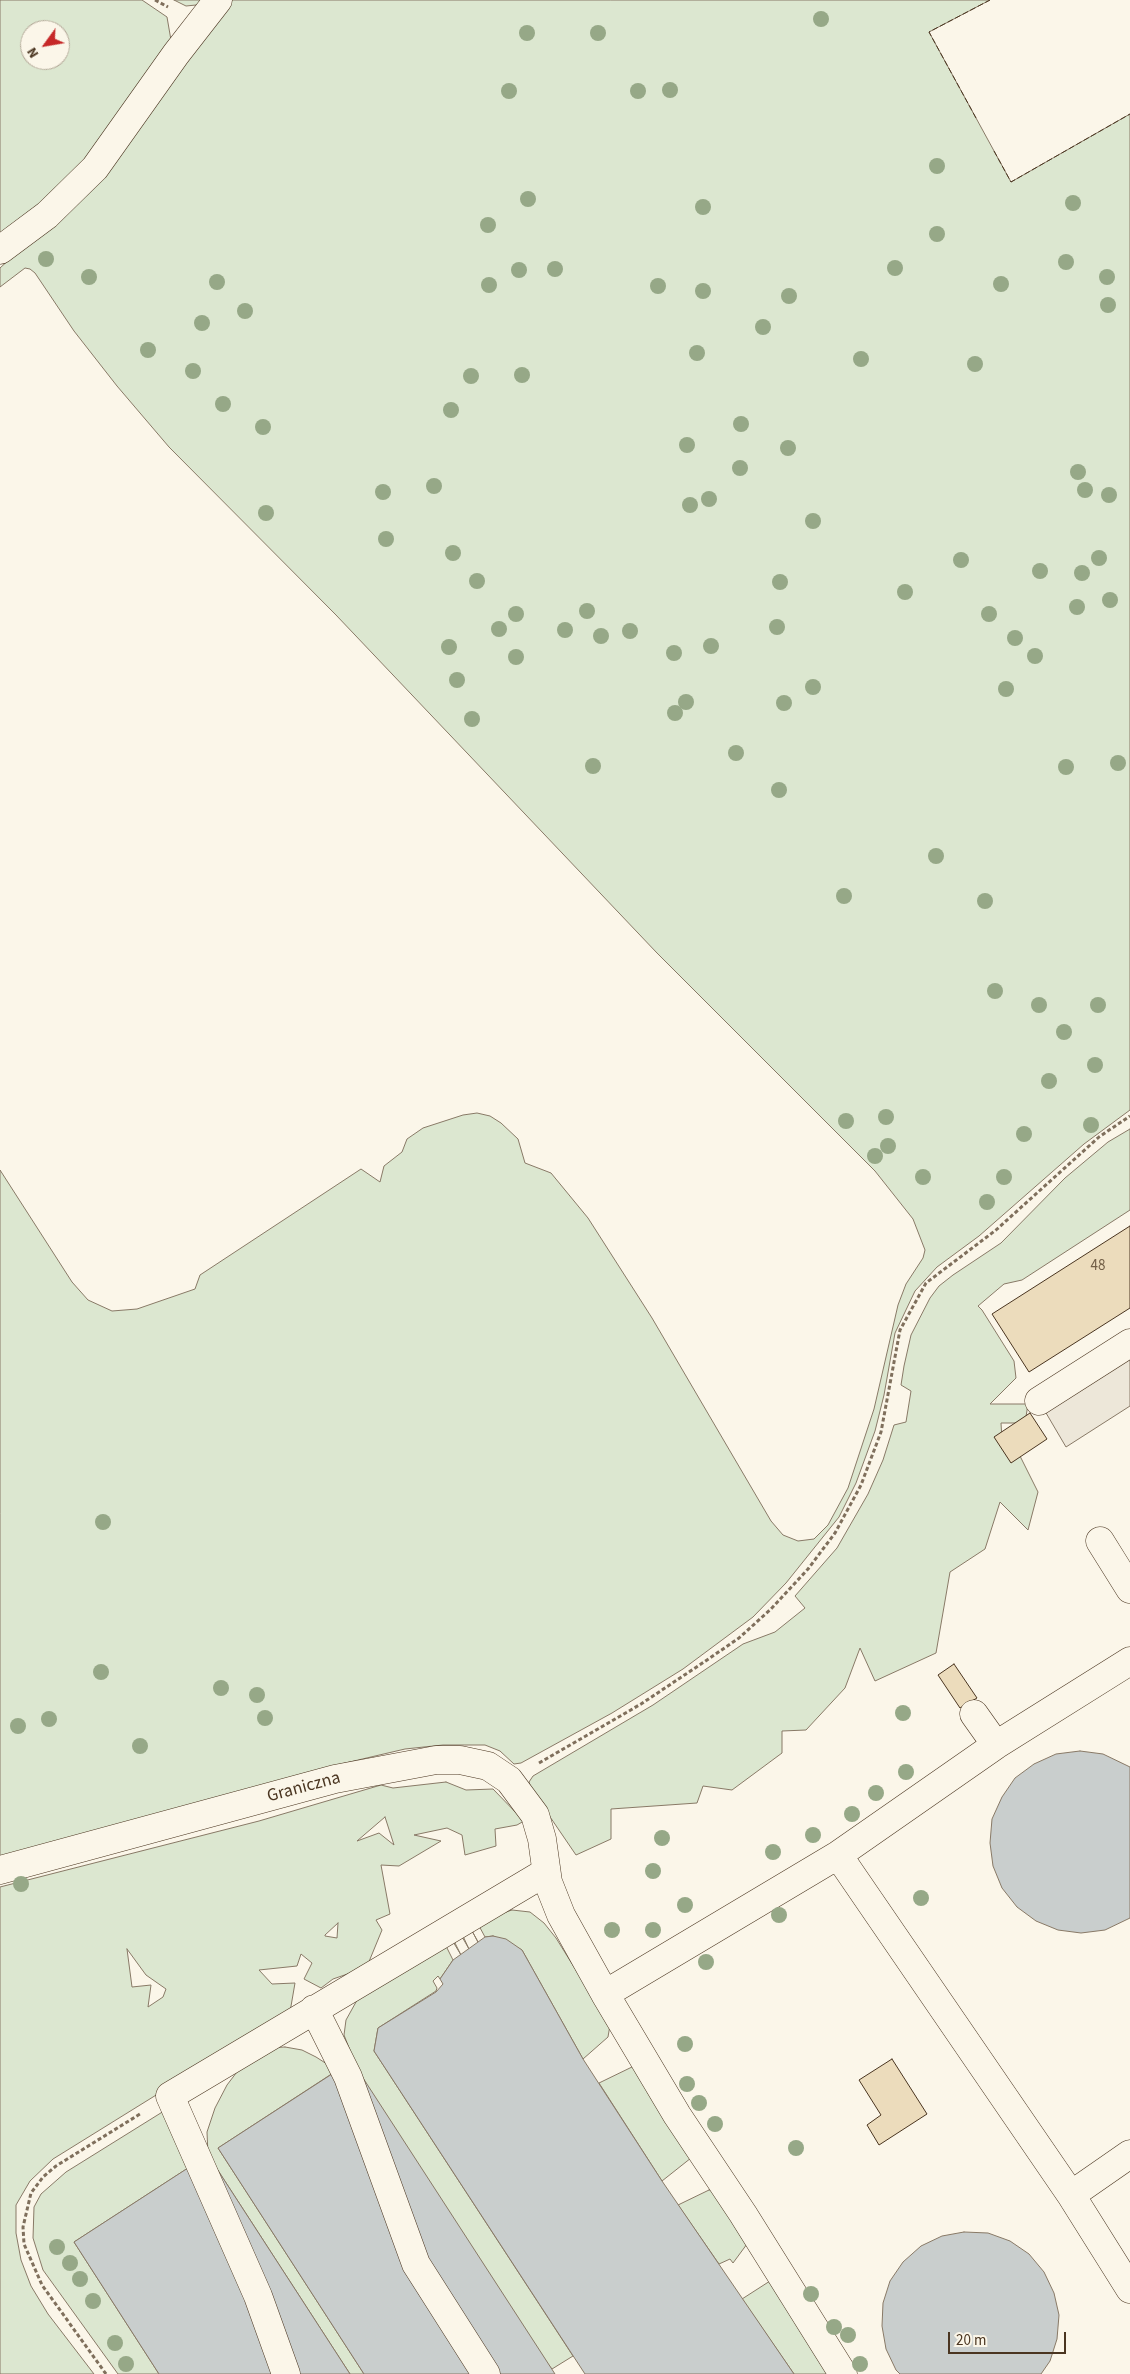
<!DOCTYPE html>
<html>
<head>
<meta charset="utf-8">
<style>
  body { margin:0 }
  #map { position:relative; width:1130px; height:2374px; overflow:hidden; background:#fbf6e9; font-family:"Source Sans 3",sans-serif }
  canvas { display:block }
  .north { position:absolute; left:20px; top:20px; width:50px; height:50px; box-sizing:border-box; background:#fbf6e9; border:1px solid #b4a999; border-radius:50%; rotate:238deg; font-size:14px; font-weight:700; line-height:20px; text-align:center; color:#4a3520 }
  .north::after { content:''; display:block; margin:auto; width:18px; height:22px; background:#c62828; clip-path:polygon(50% 0,100% 100%,50% 72%,0 100%) }
  .scale { position:absolute; left:948px; top:2332px; width:118px; height:22px; box-sizing:border-box; border:2px solid #4a3520; border-top:0; padding-left:6px; font-size:15px; line-height:18px; white-space:nowrap; color:#4a3520; -webkit-text-stroke:4px #fbf6e9; paint-order:stroke }
</style>
</head>
<body>
<div id="map">
<canvas width="1130" height="2374"></canvas>
<div class="north">N</div>
<div class="scale">20 m</div>
</div>
<script>
const c = document.querySelector('canvas').getContext('2d');
c.lineJoin = 'round';
function fillPath(path, color) {
  c.fillStyle = color;
  c.fill(path, 'evenodd');
}
function shape(rows) {
  const path = new Path2D();
  for (const r of rows) {
    path.moveTo(r[0], r[1]);
    for (let i = 2; i < r.length; i += 2) path.lineTo(r[i], r[i + 1]);
  }
  return path;
}
function stroke(path, color, width, dash) {
  c.strokeStyle = color;
  c.lineWidth = width;
  c.lineCap = dash ? 'butt' : 'round';
  c.setLineDash(dash || []);
  c.stroke(path);
}
function drawText(font, color, halo, rows, align = 'center') {
  c.font = font + ' "Source Sans 3",sans-serif';
  c.lineWidth = 4;
  c.setLineDash([]);
  c.textBaseline = 'middle';
  c.strokeStyle = halo;
  c.fillStyle = color;
  for (const [text, x, y, turn = 0] of rows) {
    c.save();
    c.translate(x, y);
    c.rotate((+turn || 0) * Math.PI / 180);
    c.textAlign = isNaN(turn) ? turn : align;
    if (halo) c.strokeText(text, 0, 0);
    c.fillText(text, 0, 0);
    c.restore();
  }
}
const green = shape([
  [0,0,142,0,167,17,172,46,107,138,0,243,0,0],
  [30,30,60,30,60,60,30,60,30,30],
  [174,0,205,0,196,5,186,6,174,0],
  [231,0,990,0,929,32,1011,182,1130,114,1130,1110,1084,1144,979,1236,937,1267,915,1291,895,1333,884,1395,875,1431,856,1483,839,1517,786,1583,753,1617,683,1669,612,1713,521,1763,514,1764,500,1751,485,1745,443,1745,405,1749,324,1768,0,1857,0,1170,72,1282,88,1300,112,1311,137,1309,195,1289,200,1275,361,1169,380,1182,384,1166,402,1152,407,1139,423,1128,463,1115,477,1113,490,1116,501,1123,518,1139,525,1163,551,1173,588,1218,652,1318,771,1521,783,1535,798,1541,814,1539,828,1525,848,1488,874,1409,898,1305,906,1284,923,1258,925,1250,913,1219,875,1171,657,953,336,615,169,447,117,386,74,331,35,273,30,269,25,268,0,287,0,268,57,216,231,0],
  [1130,1129,1130,1210,1022,1280,1004,1284,978,1306,982,1310,1014,1361,1016,1378,990,1404,1028,1404,1025,1423,1001,1423,1002,1440,1016,1448,1038,1492,1028,1530,1000,1502,985,1549,950,1572,936,1653,875,1681,860,1648,845,1688,806,1730,782,1731,782,1753,732,1790,703,1786,697,1803,611,1809,611,1839,576,1855,531,1789,529,1782,533,1776,653,1705,743,1644,775,1632,805,1608,795,1596,837,1548,868,1494,883,1460,894,1425,906,1422,911,1391,901,1385,904,1366,911,1335,930,1298,939,1286,953,1275,1001,1243,1065,1178,1108,1142,1130,1129],
  [446,1782,466,1790,493,1789,524,1821,517,1825,495,1829,496,1846,465,1855,462,1835,447,1828,414,1835,441,1841,399,1866,381,1865,390,1914,376,1920,382,1930,368,1964,359,1970,333,1979,321,1988,304,1979,312,1963,301,1954,297,1966,259,1970,272,1984,295,1983,290,2012,53,2159,30,2181,16,2205,16,2233,21,2260,31,2286,48,2314,94,2374,0,2374,0,1887,259,1821,381,1785,393,1788,446,1782],
  [385,1817,394,1845,379,1833,357,1841,385,1817],
  [338,1923,337,1938,325,1936,325,1935,338,1923],
  [127,1949,146,1975,166,1989,163,1997,148,2007,151,1985,132,1987,127,1949],
  [512,1910,530,1912,544,1923,556,1938,610,2025,608,2037,583,2059,522,1950,493,1936,485,1937,478,1924,471,1929,478,1942,471,1929,462,1934,469,1949,461,1935,453,1939,461,1955,452,1940,445,1944,453,1960,440,1979,438,1976,433,1981,437,1988,436,1991,378,2028,374,2051,573,2356,552,2369,407,2197,344,2035,346,2020,356,2002,368,1989,486,1919,512,1910],
  [285,2047,302,2050,316,2057,330,2066,333,2073,218,2148,364,2374,350,2374,208,2155,207,2132,215,2108,227,2085,243,2064,268,2048,285,2047],
  [634,2066,691,2158,662,2181,599,2083,634,2066],
  [164,2111,188,2168,74,2242,159,2374,118,2374,43,2270,33,2238,34,2207,41,2194,66,2172,164,2111],
  [709,2190,713,2190,747,2244,733,2263,730,2259,719,2264,678,2205,709,2190],
  [770,2281,832,2374,794,2374,742,2299,770,2281]
]);
const parking = shape([
  [1130,1343,1130,1406,1066,1447,1039,1401,1130,1343]
]);
const water = shape([
  [1080,1751,1103,1754,1130,1767,1130,1918,1105,1930,1081,1933,1058,1930,1036,1921,1017,1907,1002,1888,993,1866,990,1843,992,1819,1002,1797,1015,1778,1034,1764,1056,1754,1080,1751],
  [493,1936,506,1939,522,1950,583,2059,662,2181,794,2374,585,2374,374,2051,378,2028,436,1992,443,1984,440,1979,453,1960,485,1937,493,1936],
  [352,2061,555,2374,364,2374,218,2148,352,2061],
  [208,2155,350,2374,159,2374,74,2242,208,2155],
  [964,2232,988,2233,1010,2241,1029,2254,1044,2272,1054,2293,1059,2315,1057,2339,1050,2361,1041,2374,900,2374,896,2370,886,2349,882,2326,883,2303,890,2281,903,2262,921,2246,942,2236,964,2232]
]);
const building = shape([
  [1130,1226,1130,1308,1029,1372,992,1314,1130,1226],
  [1030,1413,1047,1439,1011,1463,994,1437,1030,1413],
  [954,1664,977,1698,960,1708,938,1675,954,1664],
  [892,2059,927,2114,879,2145,867,2125,881,2115,859,2080,892,2059]
]);
const path = shape([
  [155,0,168,7],
  [539,1763,641,1704,704,1662,739,1638,771,1609,808,1569,835,1533,861,1485,881,1432,900,1330,926,1283,996,1230,1099,1137,1130,1116],
  [106,2374,42,2285,24,2244,23,2227,31,2193,43,2177,56,2166,140,2114]
]);
const minor = shape([
  [0,250,47,215,95,168,176,54,218,0],
  [1039,1401,1130,1343],
  [1100,1541,1130,1589],
  [974,1714,996,1745],
  [838,1855,1071,2195,1130,2289],
  [0,1870,335,1779,436,1760,460,1760,488,1766,509,1780,535,1815,542,1839,548,1882,561,1915,605,1994,677,2115,743,2214,843,2374],
  [605,1994,838,1855,996,1745,1130,1661],
  [314,2009,348,2077,416,2264,486,2374],
  [1071,2195,1130,2154],
  [286,2374,258,2296,170,2096,546,1872]
]);
const fence = shape([
  [976,118,929,32,990,0],
  [994,151,1011,182,1130,114]
]);
const trees = [
  [821,19],
  [527,33],
  [598,33],
  [670,90],
  [509,91],
  [638,91],
  [937,166],
  [528,199],
  [1073,203],
  [703,207],
  [488,225],
  [937,234],
  [46,259],
  [1066,262],
  [895,268],
  [555,269],
  [519,270],
  [89,277],
  [1107,277],
  [217,282],
  [1001,284],
  [489,285],
  [658,286],
  [703,291],
  [789,296],
  [1108,305],
  [245,311],
  [202,323],
  [763,327],
  [148,350],
  [697,353],
  [861,359],
  [975,364],
  [193,371],
  [522,375],
  [471,376],
  [223,404],
  [451,410],
  [741,424],
  [263,427],
  [687,445],
  [788,448],
  [740,468],
  [1078,472],
  [434,486],
  [1085,490],
  [383,492],
  [1109,495],
  [709,499],
  [690,505],
  [266,513],
  [813,521],
  [386,539],
  [453,553],
  [1099,558],
  [961,560],
  [1040,571],
  [1082,573],
  [477,581],
  [780,582],
  [905,592],
  [1110,600],
  [1077,607],
  [587,611],
  [516,614],
  [989,614],
  [777,627],
  [499,629],
  [565,630],
  [630,631],
  [601,636],
  [1015,638],
  [711,646],
  [449,647],
  [674,653],
  [1035,656],
  [516,657],
  [457,680],
  [813,687],
  [1006,689],
  [686,702],
  [784,703],
  [675,713],
  [472,719],
  [736,753],
  [1118,763],
  [593,766],
  [1066,767],
  [779,790],
  [936,856],
  [844,896],
  [985,901],
  [995,991],
  [1039,1005],
  [1098,1005],
  [1064,1032],
  [1095,1065],
  [1049,1081],
  [886,1117],
  [846,1121],
  [1091,1125],
  [1024,1134],
  [888,1146],
  [875,1156],
  [923,1177],
  [1004,1177],
  [987,1202],
  [103,1522],
  [101,1672],
  [221,1688],
  [257,1695],
  [903,1713],
  [265,1718],
  [49,1719],
  [18,1726],
  [140,1746],
  [906,1772],
  [876,1793],
  [852,1814],
  [813,1835],
  [662,1838],
  [773,1852],
  [653,1871],
  [21,1884],
  [921,1898],
  [685,1905],
  [779,1915],
  [612,1930],
  [653,1930],
  [706,1962],
  [685,2044],
  [687,2084],
  [699,2103],
  [715,2124],
  [796,2148],
  [57,2247],
  [70,2263],
  [80,2279],
  [811,2294],
  [93,2301],
  [834,2327],
  [848,2335],
  [115,2343],
  [126,2364],
  [860,2364]
];
const numberNames = [
  ["48",1098,1267]
];
const streetNames = [
  ["Graniczna",304,1788,-15]
];
fillPath(green, '#dce7d0');
stroke(green, '#887966', 1);
fillPath(parking, '#ede7d9');
stroke(parking, '#887966', 1);
fillPath(water, '#c9cecd');
stroke(water, '#887966', 1);
fillPath(building, '#ecdcbc');
stroke(building, '#4a3520', 1);
stroke(minor, '#4a3520', 29);
stroke(path, '#7f6f5c', 3, [4, 2.5]);
stroke(minor, '#fbf6e9', 28);
stroke(fence, '#4a3520', 1, [6, 2.5]);
c.fillStyle = '#96a887';
for (const [x, y] of trees) {
  c.beginPath();
  c.arc(x, y, 8, 0, 2 * Math.PI);
  c.fill();
}
drawText('15px', '#725f47', null, numberNames);
drawText('18px', '#4a3520', '#fbf6e9', streetNames);
</script>
</body>
</html>
